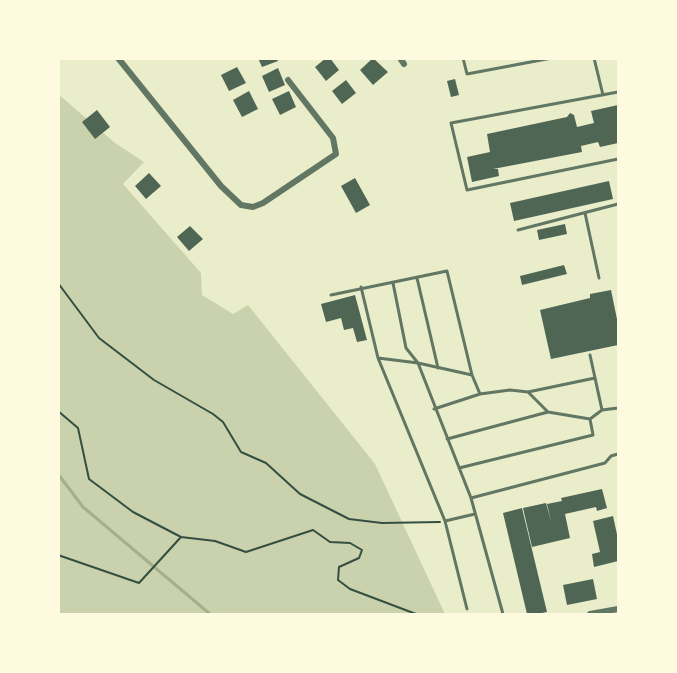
<!DOCTYPE html>
<html>
<head>
<meta charset="utf-8">
<style>
  body { margin:0 }
  #map { position:relative; width:677px; height:673px; overflow:hidden; background:#e9edc9; font-family:Ubuntu,sans-serif }
  canvas { display:block }
  .frame { position:absolute; inset:0; border:60px solid #fefae0; pointer-events:none }
</style>
</head>
<body>
<div id="map">
<canvas width="677" height="673"></canvas>
<div class="frame"></div>
</div>
<script>
const c = document.querySelector('canvas').getContext('2d');
c.lineJoin = 'round';
function fillPath(path, color) {
  c.fillStyle = color;
  c.fill(path, 'evenodd');
}
function shape(rows) {
  const path = new Path2D();
  for (const r of rows) {
    path.moveTo(r[0], r[1]);
    for (let i = 2; i < r.length; i += 2) path.lineTo(r[i], r[i + 1]);
  }
  return path;
}
function stroke(path, color, width, dash) {
  c.strokeStyle = color;
  c.lineWidth = width;
  c.lineCap = dash ? 'butt' : 'round';
  c.setLineDash(dash || []);
  c.stroke(path);
}
const green = shape([
  [58,94,115,143,144,162,123,184,201,273,202,295,233,314,248,305,375,464,445,614,59,614]
]);
const stream = shape([
  [58,474,83,507,210,614]
]);
const building = shape([
  [258,58,277,58,278,61,262,67],
  [326,58,330,58,339,70,326,81,315,67],
  [373,58,388,72,373,85,360,70],
  [237,67,246,83,229,91,221,75],
  [278,68,285,85,269,92,262,76],
  [455,79,459,95,451,97,447,81],
  [346,80,356,93,342,104,332,91],
  [249,91,258,109,242,117,233,100],
  [289,91,296,107,280,115,272,99],
  [618,105,618,143,600,147,598,142,581,146,582,152,493,169,498,169,499,176,472,182,467,157,490,152,487,134,567,117,570,113,574,115,577,127,594,123,591,111],
  [97,110,110,127,95,139,82,122],
  [149,173,161,186,146,199,135,186],
  [355,178,370,205,356,213,341,186],
  [609,181,613,199,514,221,510,203],
  [565,224,567,234,539,240,537,230],
  [190,226,203,239,189,251,177,237],
  [564,265,567,274,522,285,520,276],
  [611,290,618,324,618,345,551,359,540,310,590,298,590,294],
  [355,295,367,340,357,342,353,328,344,330,341,318,326,322,321,304],
  [602,489,607,508,597,511,596,507,565,514,570,538,532,547,523,508,546,503,551,521,547,504,562,501,561,498],
  [522,508,547,612,537,614,527,614,503,513],
  [613,516,618,539,618,561,594,567,592,554,600,552,593,521],
  [593,579,597,599,567,605,563,585]
]);
const path = shape([
  [58,283,99,338,154,380,213,414,223,422,241,452,266,463,300,494,349,519,382,523,440,522],
  [58,411,78,428,89,479,133,512,181,537],
  [58,555,139,583,181,537,215,541,246,552,313,530,330,542,350,543,362,550,359,558,339,567,338,580,350,589,416,614]
]);
const service = shape([
  [463,58,467,74,552,58],
  [594,58,603,95],
  [618,92,451,123,467,190,618,159],
  [585,213,599,278],
  [518,230,618,204],
  [417,278,438,368],
  [393,283,406,348,418,363,471,498,503,614],
  [361,287,378,358,445,521,467,609],
  [331,295,447,271,472,375],
  [590,355,602,410,618,408],
  [378,358,418,363,472,375,480,394],
  [434,409,480,394,510,390,528,392,595,378],
  [590,419,602,410],
  [447,439,548,412],
  [459,468,593,435,590,419,548,412,528,392],
  [471,498,605,463,611,456,618,454],
  [445,521,475,514]
]);
const minor = shape([
  [118,58,221,186,241,205,253,207,263,203,336,154,333,138,288,80],
  [400,58,404,64],
  [590,614,618,609]
]);
fillPath(green, '#cad2ad');
stroke(stream, '#a3b18a', 3);
fillPath(building, '#4f6655');
stroke(path, '#344e41', 2);
stroke(service, '#617663', 3);
stroke(minor, '#617663', 6);
</script>
</body>
</html>
